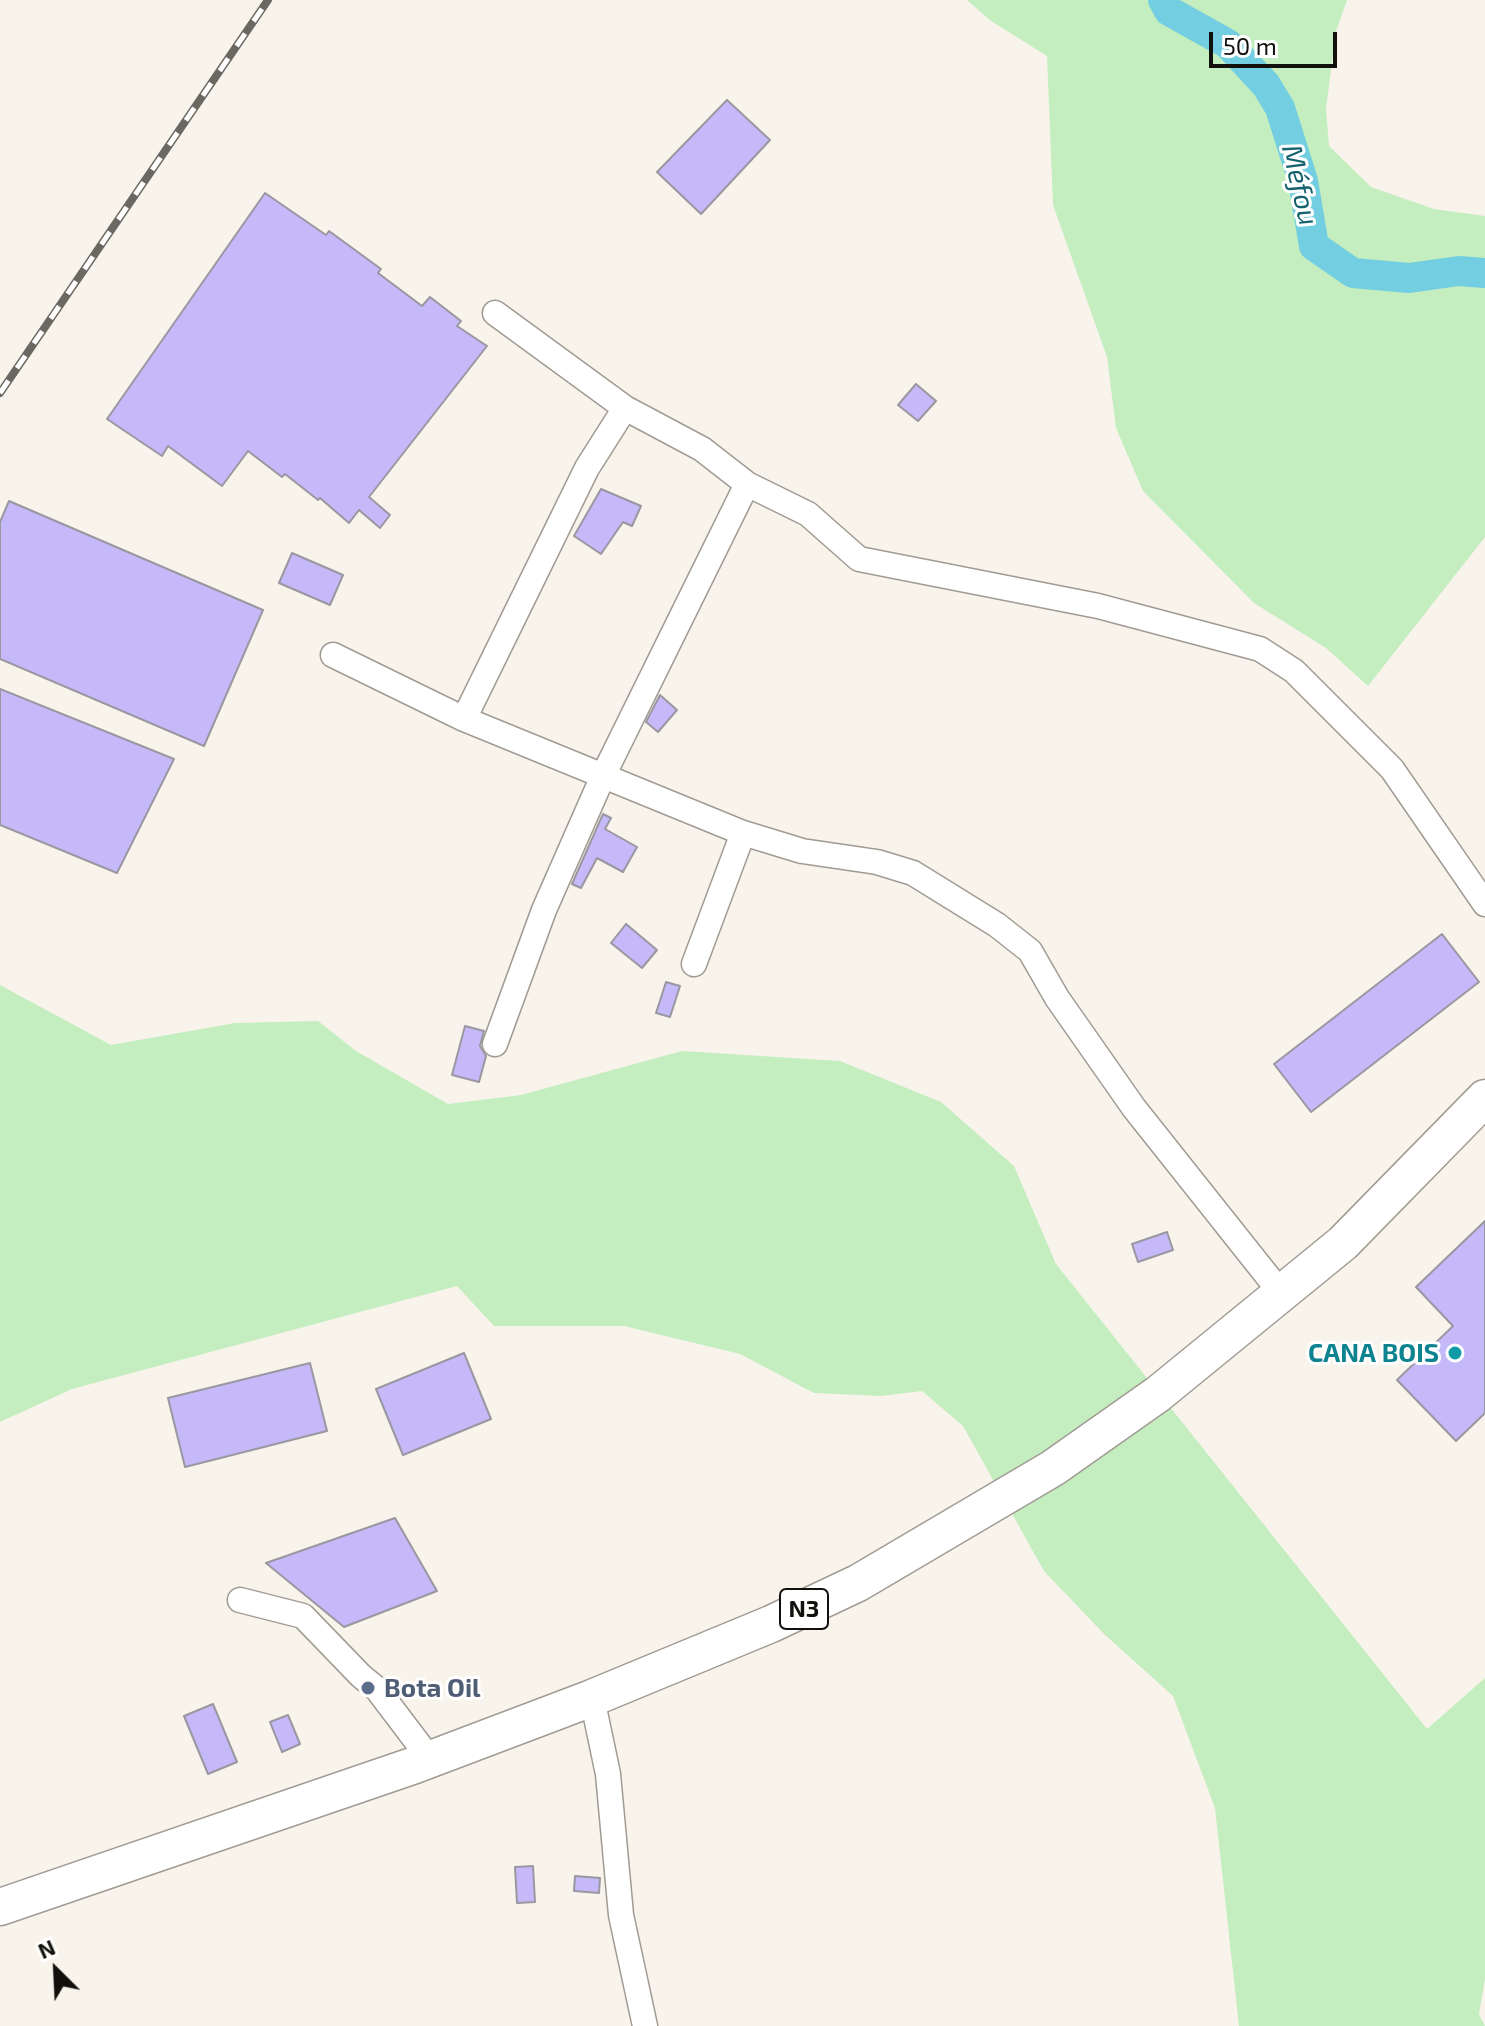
<!DOCTYPE html>
<html>
<head>
<meta charset="utf-8">
<style>
  body { margin:0 }
  #map { position:relative; width:1485px; height:2026px; overflow:hidden; background:#f9f4eb; font-family:"Exo 2",sans-serif }
  canvas { display:block }
  .north { position:absolute; left:16px; top:1930px; width:80px; height:80px; -webkit-text-stroke:6px #fff; paint-order:stroke; rotate:336deg; font-size:22px; font-weight:700; line-height:32px; text-align:center; color:#12100d }
  .north::after { content:''; display:block; margin:auto; width:28px; height:36px; background:#12100d; clip-path:polygon(50% 0,100% 100%,50% 72%,0 100%) }
  .scale { position:absolute; left:1209px; top:32px; width:128px; height:36px; box-sizing:border-box; border:4px solid #12100d; border-top:0; padding-left:10px; font-size:24px; line-height:28px; white-space:nowrap; color:#12100d; -webkit-text-stroke:6px #fff; paint-order:stroke }
</style>
</head>
<body>
<div id="map">
<canvas width="1485" height="2026"></canvas>
<div class="north">N</div>
<div class="scale">50 m</div>
</div>
<script>
const c = document.querySelector('canvas').getContext('2d');
c.lineJoin = 'round';
function fillPath(path, color) {
  c.fillStyle = color;
  c.fill(path, 'evenodd');
}
function shape(rows) {
  const path = new Path2D();
  for (const r of rows) {
    path.moveTo(r[0], r[1]);
    for (let i = 2; i < r.length; i += 2) path.lineTo(r[i], r[i + 1]);
  }
  return path;
}
function stroke(path, color, width, dash) {
  c.strokeStyle = color;
  c.lineWidth = width;
  c.lineCap = dash ? 'butt' : 'round';
  c.setLineDash(dash || []);
  c.stroke(path);
}
function drawText(font, color, halo, rows, align = 'center') {
  c.font = font + ' "Exo 2",sans-serif';
  c.lineWidth = 6;
  c.setLineDash([]);
  c.textBaseline = 'middle';
  c.strokeStyle = halo;
  c.fillStyle = color;
  for (const [text, x, y, turn = 0] of rows) {
    c.save();
    c.translate(x, y);
    c.rotate((+turn || 0) * Math.PI / 180);
    c.textAlign = isNaN(turn) ? turn : align;
    if (halo) c.strokeText(text, 0, 0);
    c.fillText(text, 0, 0);
    c.restore();
  }
}
const green = shape([
  [967,0,1347,0,1336,31,1326,109,1329,146,1371,187,1434,209,1485,216,1485,537,1368,686,1326,648,1254,603,1143,491,1116,428,1107,357,1053,205,1047,56,991,21],
  [0,985,111,1045,235,1023,318,1021,356,1051,448,1104,521,1095,682,1051,840,1061,941,1102,1014,1166,1056,1264,1427,1729,1485,1678,1485,1979,1479,2014,1485,2026,1239,2026,1215,1808,1173,1696,1104,1634,1044,1571,963,1426,922,1391,881,1396,814,1393,740,1354,624,1326,494,1326,457,1286,72,1389,0,1422]
]);
const river = shape([
  [1163,0,1169,11,1228,44,1266,85,1280,108,1303,181,1314,246,1353,273,1409,278,1459,271,1485,273]
]);
const building = shape([
  [727,100,770,140,701,214,657,172,727,100],
  [265,193,326,235,329,231,381,269,378,273,422,306,430,297,461,321,457,326,487,346,369,497,390,515,380,528,359,510,349,523,320,498,318,500,285,474,282,477,248,451,222,486,168,446,162,456,107,419,265,193],
  [916,384,936,401,918,421,898,405,916,384],
  [601,489,641,506,632,526,623,522,601,554,574,536,601,489],
  [9,501,263,610,204,746,0,659,0,522,9,501],
  [292,553,343,575,330,605,279,583,292,553],
  [0,689,174,759,117,873,0,825,0,689],
  [660,695,677,710,658,732,646,722,660,695],
  [603,814,611,818,605,829,637,847,623,872,597,858,581,888,572,884,603,814],
  [626,924,657,950,642,968,611,943,626,924],
  [1442,934,1479,982,1311,1112,1274,1064,1442,934],
  [666,982,680,986,670,1017,656,1013,666,982],
  [465,1026,484,1031,480,1046,486,1056,479,1082,452,1075,465,1026],
  [1485,1221,1485,1413,1456,1441,1397,1380,1453,1326,1416,1287,1485,1221],
  [1167,1232,1173,1250,1138,1262,1132,1244,1167,1232],
  [464,1353,491,1419,403,1455,376,1389,464,1353],
  [310,1363,327,1431,185,1467,168,1398,310,1363],
  [395,1518,437,1591,344,1627,266,1563,395,1518],
  [213,1704,237,1762,208,1774,184,1716,213,1704],
  [288,1715,300,1744,282,1752,270,1722,288,1715],
  [533,1866,535,1902,517,1903,515,1867,533,1866],
  [575,1876,600,1878,599,1893,574,1891,575,1876]
]);
const minor = shape([
  [495,313,625,408,702,449,747,484,808,514,859,559,1098,606,1260,649,1294,671,1392,769,1485,904],
  [333,655,464,719,743,833,802,851,877,862,913,873,997,925,1030,951,1057,998,1134,1108,1281,1293],
  [464,719,587,468,625,408],
  [694,964,743,833],
  [495,1044,544,910,603,776,747,484],
  [240,1600,303,1616,361,1676,377,1689,430,1759],
  [592,1698,608,1774,621,1915,645,2026]
]);
const highway = shape([
  [0,1907,415,1765,592,1698,771,1624,858,1583,1053,1468,1158,1394,1343,1243,1485,1098]
]);
const rail = shape([
  [0,393,268,0]
]);
const markers = [
  [1455,1353,8,"#0f9aa8"],
  [368,1688,8,"#5c6f8a"]
];
const shields = [
  [804,1609,48]
];
const shieldNames = [
  ["N3",804,1609]
];
const cultureNames = [
  ["CANA BOIS",1439,1353]
];
const serviceNames = [
  ["Bota Oil",384,1688]
];
const waterNames = [
  ["Méfou",1300,185,77]
];
fillPath(green, '#c4edc0');
stroke(river, '#72cee0', 30);
fillPath(building, '#c5b9fa');
stroke(building, '#9997a0', 2);
stroke(minor, '#a09b93', 27);
stroke(highway, '#a09b93', 39);
stroke(minor, '#fff', 24);
stroke(highway, '#fff', 36);
stroke(rail, '#6b6862', 8);
stroke(rail, '#fff', 5, [15]);
for (const [x, y, r, color] of markers) {
  const dot = new Path2D();
  dot.arc(x, y, r, 0, 2 * Math.PI);
  c.fillStyle = color;
  c.fill(dot);
  stroke(dot, '#fff', 3);
}
for (const [x, y, w] of shields) {
  const box = new Path2D();
  box.roundRect(x - w / 2, y - 20, w, 40, 6);
  c.fillStyle = '#fff';
  c.fill(box);
  stroke(box, '#12100d', 2);
}
drawText('bold 24px', '#12100d', null, shieldNames);
drawText('bold 26px', '#0d838f', '#fff', cultureNames, 'right');
drawText('bold 26px', '#4e5e75', '#fff', serviceNames, 'left');
drawText('italic 28px', '#15626e', '#fff', waterNames);
</script>
</body>
</html>
